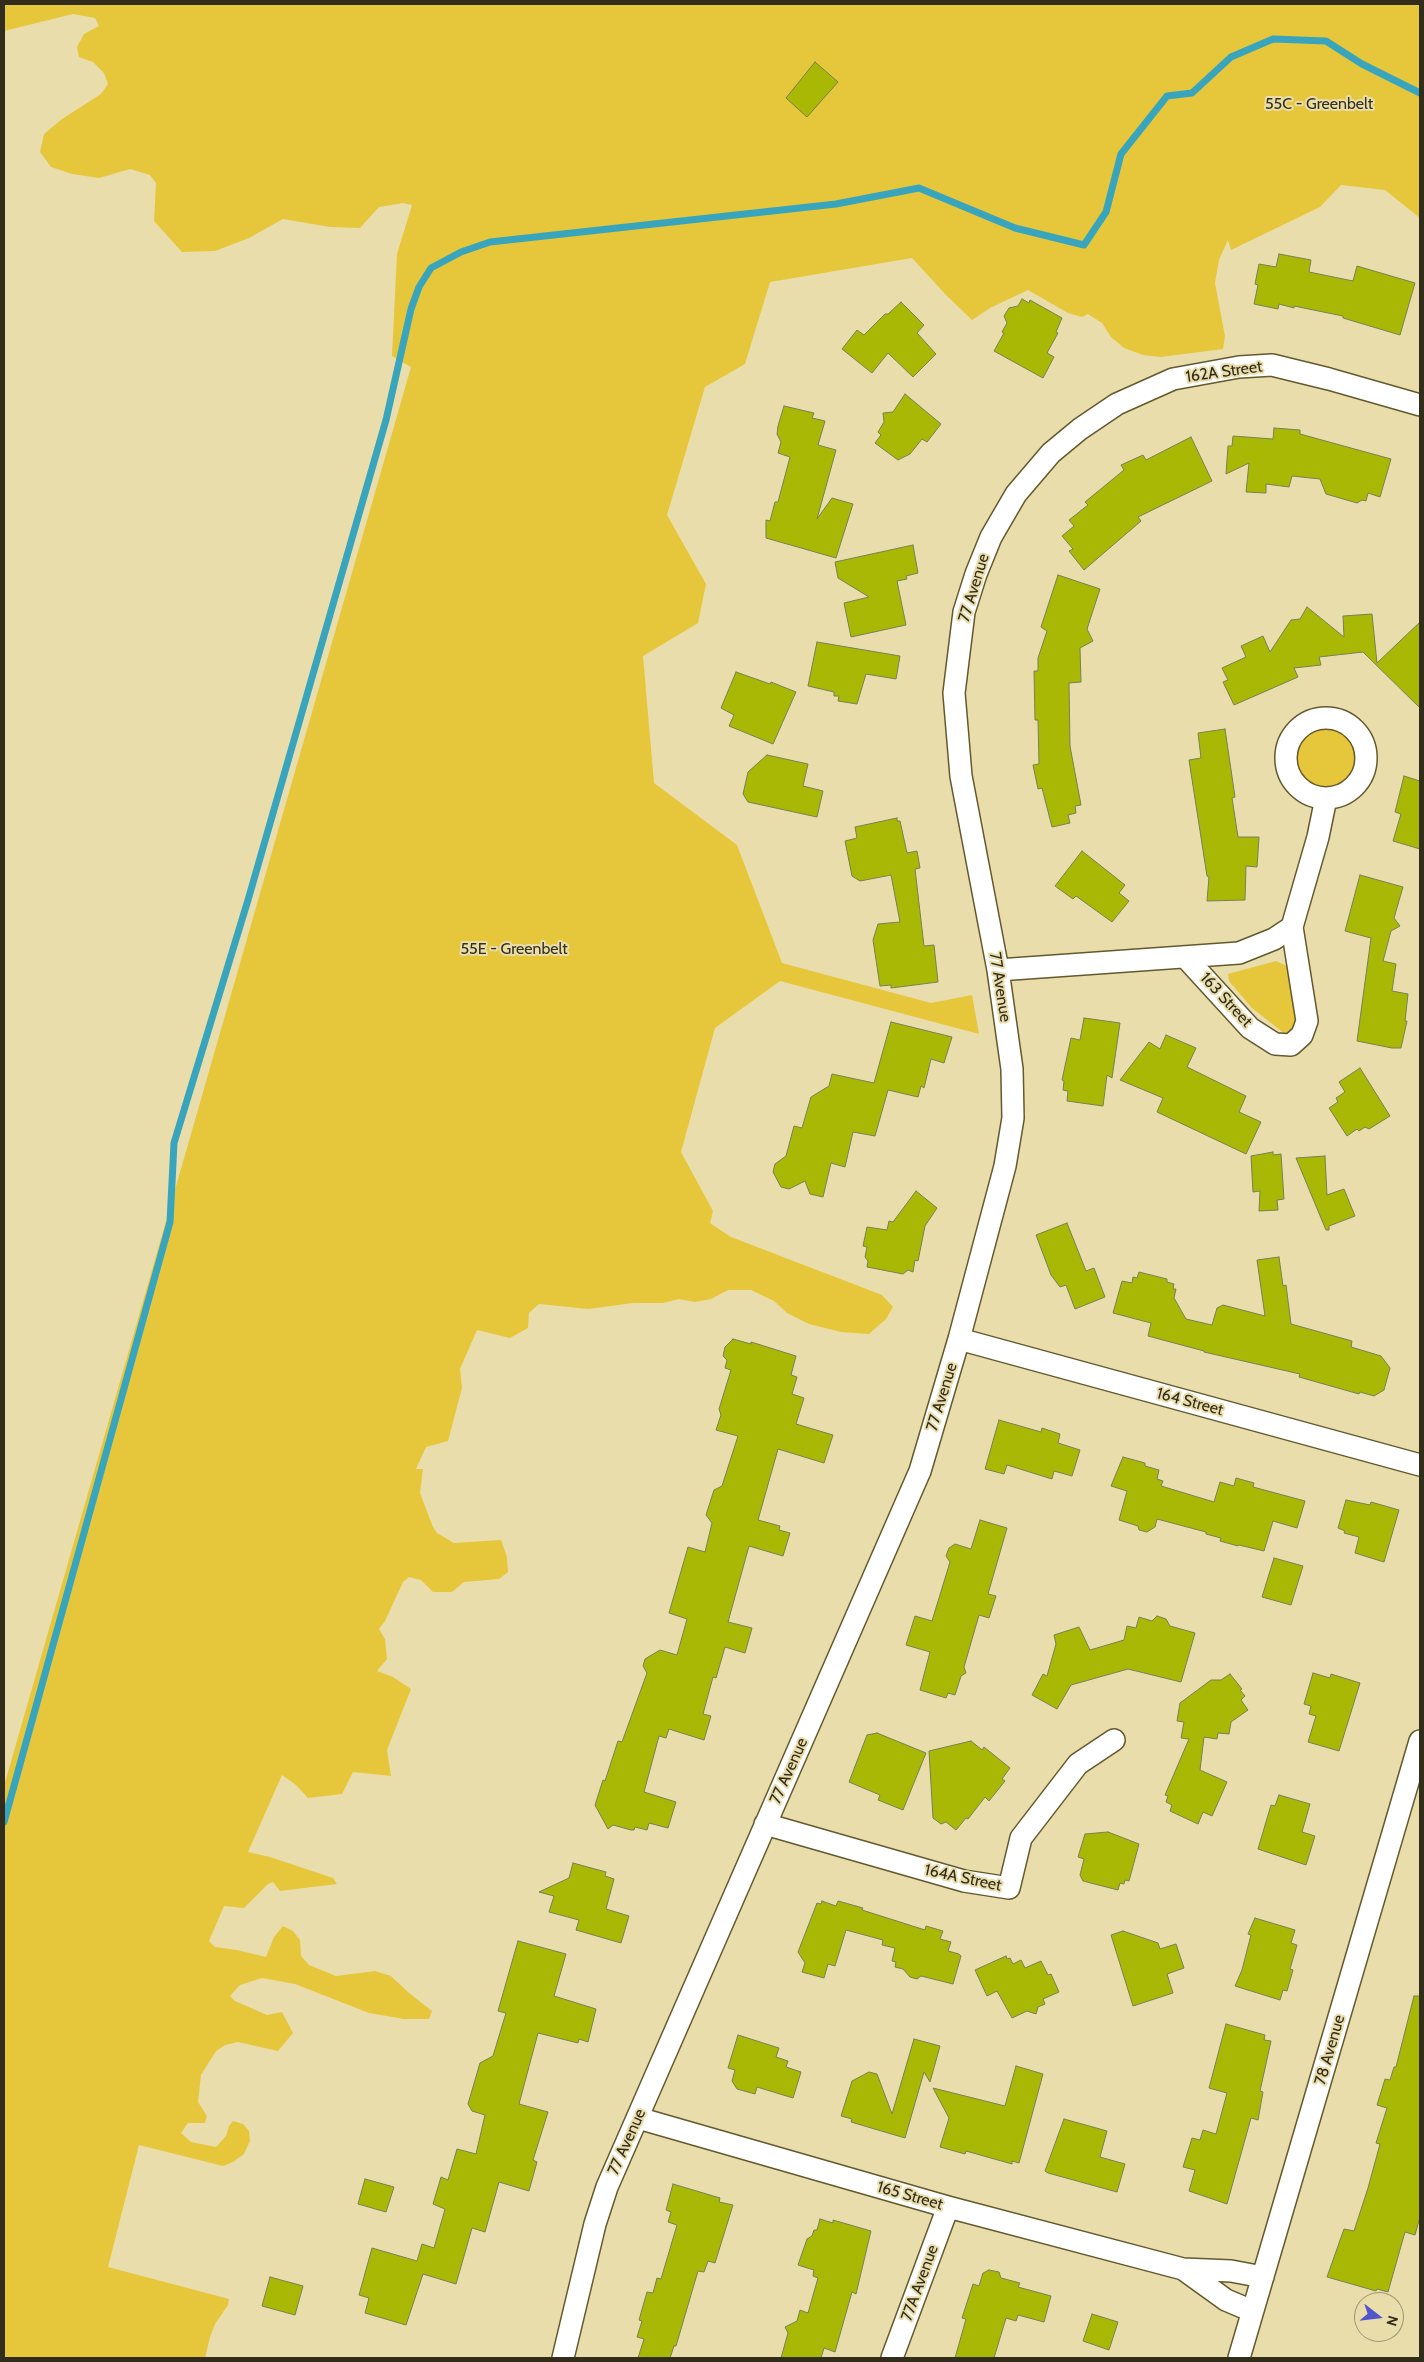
<!DOCTYPE html>
<html>
<head>
<meta charset="utf-8">
<style>
  body { margin:0 }
  #map { position:relative; width:1424px; height:2362px; overflow:hidden; background:#e9ddac; font-family:Cabin,sans-serif }
  canvas { display:block }
  .frame { position:absolute; inset:0; border:5px solid #322d1a; pointer-events:none }
  .north { position:absolute; left:1354px; top:2292px; width:50px; height:50px; box-sizing:border-box; background:#e9ddac; border:1px solid #a09772; border-radius:50%; rotate:106deg; font-size:14px; font-weight:700; line-height:20px; text-align:center; color:#322d1a }
  .north::after { content:''; display:block; margin:auto; width:18px; height:22px; background:#5156cd; clip-path:polygon(50% 0,100% 100%,50% 72%,0 100%) }
</style>
</head>
<body>
<div id="map">
<canvas width="1424" height="2362"></canvas>
<div class="frame"></div>
<div class="north">N</div>
</div>
<script>
const c = document.querySelector('canvas').getContext('2d');
c.lineJoin = 'round';
function fillPath(path, color) {
  c.fillStyle = color;
  c.fill(path, 'evenodd');
}
function shape(rows) {
  const path = new Path2D();
  for (const r of rows) {
    if (r.length === 3) {
      path.moveTo(r[0] + r[2], r[1]);
      path.arc(r[0], r[1], r[2], 0, 2 * Math.PI);
      continue;
    }
    path.moveTo(r[0], r[1]);
    for (let i = 2; i < r.length; i += 2) path.lineTo(r[i], r[i + 1]);
  }
  return path;
}
function stroke(path, color, width, dash) {
  c.strokeStyle = color;
  c.lineWidth = width;
  c.lineCap = dash ? 'butt' : 'round';
  c.setLineDash(dash || []);
  c.stroke(path);
}
function drawText(font, color, halo, rows, align = 'center') {
  c.font = font + ' Cabin,sans-serif';
  c.lineWidth = 4;
  c.setLineDash([]);
  c.textBaseline = 'middle';
  c.strokeStyle = halo;
  c.fillStyle = color;
  for (const [text, x, y, turn = 0] of rows) {
    c.save();
    c.translate(x, y);
    c.rotate((+turn || 0) * Math.PI / 180);
    c.textAlign = isNaN(turn) ? turn : align;
    if (halo) c.strokeText(text, 0, 0);
    c.fillText(text, 0, 0);
    c.restore();
  }
}
const green = shape([
  [4,4,1420,4,1420,218,1385,190,1341,185,1320,207,1231,250,1228,240,1219,260,1215,283,1225,336,1223,349,1161,357,1143,355,1124,348,1111,337,1102,323,1088,314,1082,317,1068,313,1028,290,990,308,972,320,947,296,912,258,770,282,745,364,705,387,667,515,706,584,698,623,643,656,654,783,737,845,782,963,931,1003,972,995,979,1034,780,981,715,1028,681,1152,713,1211,710,1223,731,1237,882,1295,893,1307,886,1319,869,1334,841,1332,809,1324,787,1313,774,1301,751,1290,728,1290,711,1299,695,1302,679,1299,663,1303,633,1303,588,1309,539,1304,529,1313,528,1328,510,1338,477,1330,460,1369,462,1388,448,1441,426,1447,416,1469,423,1469,420,1493,433,1527,437,1533,454,1543,501,1540,507,1557,508,1572,499,1579,464,1582,452,1592,433,1592,421,1580,409,1577,403,1582,385,1621,379,1629,385,1639,387,1659,377,1671,393,1677,411,1689,387,1750,391,1776,353,1772,342,1794,308,1798,296,1785,282,1775,248,1852,270,1857,333,1878,337,1884,280,1891,273,1882,268,1884,244,1908,224,1906,209,1941,215,1947,237,1950,266,1957,274,1937,283,1926,293,1931,300,1940,301,1956,309,1965,336,1976,375,1971,391,1976,409,1993,432,2011,429,2019,404,2019,369,2013,295,1984,262,1978,240,1985,230,1996,235,2001,267,2015,282,2012,293,2033,278,2051,238,2042,225,2045,216,2051,201,2075,198,2102,207,2116,205,2123,188,2123,181,2133,191,2142,216,2147,226,2136,229,2126,233,2121,243,2124,249,2131,250,2141,244,2154,233,2162,223,2166,139,2145,108,2267,229,2299,228,2305,215,2324,210,2337,205,2358,4,2358,4,1786,411,367,392,356,397,254,412,205,403,203,379,207,360,228,330,227,283,219,249,238,215,251,182,252,154,221,156,183,150,175,130,169,99,178,72,174,51,167,40,152,44,134,62,119,101,94,108,84,104,73,93,62,79,57,77,47,84,34,99,26,95,18,73,14,4,31],
  [1325,758,33],
  [1276,961,1287,966,1298,1012,1295,1028,1285,1034,1252,1008,1229,981,1228,974]
]);
const stream = shape([
  [4,1822,170,1222,174,1143,248,900,386,420,411,309,419,287,431,268,461,252,490,242,836,204,919,188,1015,228,1084,245,1106,212,1121,154,1167,96,1192,93,1231,57,1273,39,1326,41,1362,64,1420,93]
]);
const building = shape([
  [815,62,838,82,807,117,786,98,815,62],
  [1279,254,1311,260,1309,272,1353,281,1357,266,1415,283,1400,335,1343,318,1343,316,1294,306,1294,308,1279,304,1278,309,1254,304,1258,285,1255,284,1259,264,1276,267,1279,254],
  [1022,299,1029,303,1030,300,1062,318,1056,332,1058,333,1047,353,1054,357,1043,378,994,351,1004,333,1002,332,1007,323,1004,316,1009,308,1018,306,1022,299],
  [901,302,924,325,917,333,936,354,913,377,888,353,872,373,842,349,857,330,864,335,885,314,888,314,901,302],
  [905,394,941,424,927,442,922,439,910,454,898,460,875,443,881,435,878,432,884,422,883,413,893,412,905,394],
  [784,406,814,413,812,418,825,421,818,445,836,450,817,519,832,498,853,504,836,558,766,538,766,520,770,521,775,502,778,502,790,457,778,453,781,442,777,434,778,426,784,406],
  [1274,428,1300,430,1300,434,1391,459,1380,497,1368,493,1366,501,1362,500,1357,503,1326,494,1320,479,1292,476,1289,487,1266,484,1266,493,1246,492,1249,463,1226,474,1228,446,1232,446,1233,436,1273,439,1274,428],
  [1191,437,1212,481,1138,517,1141,521,1084,570,1069,551,1073,549,1062,536,1074,526,1069,520,1088,505,1085,502,1124,470,1121,465,1143,455,1146,460,1191,437],
  [913,545,918,573,906,576,907,579,897,581,906,625,851,637,844,603,869,597,838,578,835,562,913,545],
  [1058,575,1100,589,1087,629,1093,641,1080,648,1081,682,1069,683,1070,746,1081,805,1075,806,1076,813,1068,815,1070,823,1052,827,1042,788,1038,789,1033,765,1039,764,1038,720,1035,720,1034,671,1038,671,1038,658,1047,631,1041,627,1058,575],
  [1307,607,1344,637,1343,616,1372,614,1377,663,1420,622,1420,708,1363,652,1319,657,1321,665,1294,668,1298,677,1234,705,1223,682,1228,680,1222,668,1246,657,1241,646,1263,636,1270,652,1291,620,1300,619,1307,607],
  [817,642,900,656,896,679,866,674,857,704,838,701,839,696,834,696,834,692,808,686,817,642],
  [736,672,770,684,771,682,796,692,773,744,729,726,734,715,721,708,736,672],
  [1225,729,1235,797,1232,798,1238,837,1259,837,1257,867,1246,866,1245,900,1207,901,1209,877,1207,876,1189,760,1201,758,1198,733,1225,729],
  [767,755,808,764,803,786,823,791,817,817,748,802,743,794,748,772,767,755],
  [1404,776,1420,781,1420,849,1393,841,1401,814,1395,812,1404,776],
  [897,818,897,821,900,821,907,853,917,851,920,868,915,869,924,946,934,945,938,982,891,988,891,985,880,986,873,940,878,924,900,922,891,875,860,881,852,876,845,841,857,838,855,827,897,818],
  [1082,851,1125,885,1119,893,1129,901,1112,922,1076,896,1073,899,1055,886,1082,851],
  [1360,875,1403,887,1394,918,1400,926,1391,931,1383,961,1396,964,1392,991,1408,994,1405,1021,1407,1021,1401,1048,1392,1048,1357,1041,1371,938,1345,931,1360,875],
  [1084,1018,1120,1023,1112,1078,1107,1075,1103,1106,1067,1101,1068,1091,1063,1090,1064,1081,1062,1080,1071,1038,1080,1040,1084,1018],
  [891,1022,952,1037,944,1063,931,1059,924,1088,921,1086,918,1097,888,1090,875,1136,853,1132,845,1167,831,1163,823,1197,810,1194,805,1181,789,1189,781,1187,773,1172,775,1164,786,1156,794,1126,802,1128,811,1097,829,1086,832,1074,874,1083,891,1022],
  [1166,1035,1196,1048,1187,1067,1246,1096,1239,1112,1261,1122,1246,1154,1157,1112,1163,1098,1120,1080,1149,1042,1160,1049,1166,1035],
  [1360,1068,1390,1116,1369,1129,1365,1127,1359,1131,1357,1129,1347,1136,1329,1108,1338,1102,1336,1098,1345,1092,1339,1082,1360,1068],
  [1273,1152,1273,1155,1281,1154,1284,1199,1277,1200,1278,1210,1259,1211,1260,1191,1253,1192,1251,1156,1273,1152],
  [1325,1156,1327,1195,1344,1189,1355,1216,1329,1226,1329,1230,1326,1230,1296,1158,1325,1156],
  [916,1191,937,1208,925,1226,918,1261,915,1260,913,1272,908,1270,903,1274,867,1267,868,1261,865,1257,867,1247,863,1246,867,1227,887,1230,889,1221,893,1222,916,1191],
  [1067,1223,1086,1271,1094,1268,1105,1297,1075,1309,1066,1285,1060,1287,1051,1275,1036,1235,1067,1223],
  [1279,1257,1283,1286,1286,1285,1291,1324,1352,1341,1351,1347,1381,1356,1390,1368,1384,1390,1374,1396,1360,1392,1359,1394,1299,1377,1300,1374,1204,1352,1204,1351,1148,1336,1151,1323,1113,1313,1122,1281,1132,1283,1133,1277,1137,1278,1139,1272,1167,1279,1167,1282,1174,1284,1173,1289,1176,1289,1174,1298,1186,1319,1212,1325,1217,1308,1223,1305,1265,1316,1257,1260,1279,1257],
  [733,1339,751,1344,751,1342,796,1356,791,1375,797,1377,792,1394,804,1398,796,1424,833,1435,824,1463,778,1449,758,1520,780,1526,779,1530,790,1533,783,1556,749,1546,728,1622,752,1628,745,1653,725,1647,716,1678,713,1677,703,1714,711,1716,704,1740,669,1729,666,1738,659,1736,644,1792,676,1802,668,1828,649,1823,647,1830,635,1827,634,1830,631,1830,613,1825,608,1829,595,1805,603,1780,605,1781,618,1741,622,1742,647,1673,643,1666,645,1659,660,1650,677,1655,687,1619,669,1613,688,1547,705,1552,712,1523,706,1515,714,1490,722,1486,738,1436,716,1430,721,1415,719,1409,731,1370,725,1368,727,1360,723,1356,725,1347,733,1339],
  [999,1420,1041,1432,1042,1428,1060,1434,1058,1443,1080,1450,1072,1476,1054,1471,1052,1479,1007,1465,1004,1474,985,1469,999,1420],
  [1123,1457,1145,1463,1145,1466,1159,1470,1157,1479,1163,1481,1161,1486,1214,1502,1220,1482,1234,1486,1236,1478,1254,1483,1253,1487,1305,1501,1297,1528,1273,1521,1264,1551,1239,1545,1238,1546,1220,1541,1221,1538,1206,1534,1206,1532,1157,1519,1155,1527,1147,1532,1139,1530,1138,1526,1119,1520,1127,1491,1111,1486,1123,1457],
  [1346,1500,1370,1505,1371,1502,1399,1510,1384,1562,1355,1553,1359,1537,1344,1533,1345,1531,1338,1528,1346,1500],
  [980,1520,1007,1528,988,1594,996,1596,989,1618,979,1615,964,1667,966,1673,961,1676,955,1695,948,1693,946,1698,920,1690,930,1652,906,1645,915,1616,932,1621,950,1562,946,1556,949,1548,955,1544,971,1549,980,1520],
  [1274,1558,1303,1566,1291,1605,1262,1597,1274,1558],
  [1157,1616,1166,1619,1170,1626,1195,1633,1181,1682,1128,1669,1071,1685,1057,1709,1032,1695,1043,1674,1047,1676,1056,1644,1054,1635,1079,1627,1090,1650,1124,1640,1127,1626,1136,1628,1139,1617,1152,1621,1157,1616],
  [1313,1673,1330,1678,1331,1674,1360,1683,1339,1751,1308,1742,1316,1716,1309,1714,1311,1706,1304,1704,1313,1673],
  [1230,1674,1242,1689,1240,1690,1245,1696,1241,1700,1248,1710,1231,1722,1229,1734,1218,1733,1217,1739,1204,1737,1200,1770,1227,1782,1212,1816,1203,1812,1198,1824,1170,1811,1172,1805,1166,1802,1168,1796,1165,1795,1189,1739,1181,1738,1184,1722,1177,1721,1180,1703,1211,1680,1221,1680,1230,1674],
  [877,1733,926,1753,903,1810,878,1800,880,1795,849,1782,867,1735,877,1733],
  [971,1741,982,1750,984,1747,1010,1768,1002,1779,1005,1781,989,1801,985,1797,968,1819,966,1818,956,1830,946,1822,941,1824,933,1818,929,1751,971,1741],
  [1279,1795,1310,1804,1302,1832,1315,1836,1306,1865,1258,1849,1271,1805,1275,1806,1279,1795],
  [1108,1832,1139,1844,1129,1881,1125,1880,1124,1884,1120,1883,1118,1890,1083,1881,1080,1875,1084,1859,1078,1857,1085,1834,1108,1832],
  [573,1863,606,1872,605,1876,614,1879,606,1909,629,1916,621,1943,576,1930,579,1920,549,1912,554,1896,539,1892,569,1878,573,1863],
  [822,1901,836,1906,838,1901,863,1908,862,1910,925,1930,926,1926,943,1931,940,1939,951,1942,948,1951,959,1954,961,1956,953,1984,921,1976,917,1979,910,1977,903,1969,895,1967,896,1962,892,1961,895,1948,882,1945,883,1940,846,1930,835,1966,828,1964,824,1978,802,1972,805,1963,798,1952,817,1903,821,1904,822,1901],
  [1255,1918,1295,1930,1291,1943,1297,1945,1290,1969,1293,1970,1287,1991,1283,1990,1280,2000,1235,1986,1242,1970,1251,1935,1248,1934,1255,1918],
  [1123,1931,1158,1943,1160,1949,1176,1944,1184,1968,1167,1974,1173,1993,1133,2006,1111,1935,1123,1931],
  [518,1941,566,1954,554,1996,596,2009,588,2042,579,2039,578,2043,538,2033,519,2104,548,2112,533,2160,537,2162,529,2191,499,2182,485,2232,472,2228,456,2284,423,2274,406,2325,365,2313,369,2298,359,2295,372,2248,417,2261,422,2244,434,2248,445,2209,433,2204,441,2177,448,2180,457,2149,476,2154,485,2115,472,2111,468,2104,480,2063,493,2056,506,2013,498,2011,518,1941],
  [1006,1956,1007,1959,1010,1958,1013,1964,1021,1960,1025,1968,1041,1961,1048,1975,1051,1974,1059,1992,1043,1999,1045,2004,1038,2007,1036,2014,1027,2011,1012,2018,997,1991,987,1996,975,1970,1006,1956],
  [1414,1996,1420,1996,1420,2217,1415,2235,1405,2232,1388,2292,1377,2289,1376,2291,1327,2277,1344,2229,1354,2231,1368,2188,1380,2144,1376,2143,1387,2108,1377,2105,1385,2079,1390,2080,1394,2067,1396,2067,1414,1996],
  [1226,2024,1265,2035,1264,2040,1271,2041,1260,2091,1263,2092,1258,2120,1251,2118,1227,2204,1189,2191,1195,2170,1183,2167,1192,2138,1200,2140,1203,2130,1216,2134,1227,2093,1209,2088,1226,2024],
  [738,2035,779,2048,776,2057,788,2061,786,2067,801,2072,793,2098,757,2087,755,2094,737,2089,732,2081,735,2070,728,2068,738,2035],
  [914,2039,940,2046,930,2082,924,2072,905,2138,851,2122,852,2119,841,2116,852,2081,869,2072,877,2074,892,2114,914,2039],
  [1016,2066,1043,2074,1019,2163,1012,2161,1012,2164,966,2151,965,2154,940,2147,949,2118,933,2088,1005,2106,1016,2066],
  [1064,2119,1107,2131,1100,2157,1125,2164,1117,2192,1048,2173,1045,2171,1064,2119],
  [365,2179,394,2187,386,2212,358,2204,365,2179],
  [673,2184,720,2198,719,2202,733,2205,715,2263,708,2261,704,2272,698,2271,676,2346,674,2346,670,2358,638,2358,644,2339,637,2337,642,2321,639,2320,647,2292,653,2293,657,2278,661,2279,677,2225,668,2222,671,2212,666,2210,673,2184],
  [820,2219,833,2223,833,2220,871,2231,856,2294,852,2292,835,2352,824,2348,821,2358,781,2358,788,2333,785,2327,797,2321,800,2310,808,2313,818,2278,813,2276,814,2270,798,2265,807,2239,812,2236,814,2230,817,2230,820,2219],
  [989,2270,999,2272,1001,2278,1020,2283,1018,2287,1051,2296,1044,2322,1018,2315,1016,2321,1006,2318,994,2358,955,2358,966,2319,962,2318,973,2284,979,2286,983,2273,989,2270],
  [270,2277,303,2286,295,2315,262,2306,270,2277],
  [1092,2314,1118,2322,1109,2350,1083,2341,1092,2314]
]);
const minor = shape([
  [1326,758,40],
  [1186,958,1250,1028,1275,1044,1291,1045,1302,1035,1307,1021,1292,927],
  [998,970,1239,953,1274,939,1292,927,1318,837,1326,798],
  [959,1339,1420,1465],
  [765,1824,964,1881,1009,1888,1021,1838,1078,1764,1114,1740],
  [638,2118,948,2207,1183,2269,1231,2271,1263,2277],
  [1183,2269,1226,2300,1252,2311],
  [563,2358,595,2224,607,2187,920,1471,959,1339,1005,1166,1013,1118,1012,1069,998,970,961,776,954,693,964,612,976,574,991,537,1016,494,1051,453,1080,429,1117,404,1173,379,1239,367,1272,365,1329,379,1420,405],
  [892,2358,948,2207],
  [1239,2358,1420,1741]
]);
const parkNames = [
  ["55C - Greenbelt",1319,104],
  ["55E - Greenbelt",514,949]
];
const streetNames = [
  ["162A Street",1224,372,-8],
  ["77 Avenue",974,588,-73],
  ["77 Avenue",1000,987,81],
  ["163 Street",1226,1000,47],
  ["77 Avenue",942,1397,-73],
  ["164 Street",1190,1402,15],
  ["77 Avenue",789,1771,-66],
  ["164A Street",963,1878,12],
  ["78 Avenue",1330,2050,-74],
  ["77 Avenue",627,2142,-66],
  ["165 Street",910,2196,16],
  ["77A Avenue",920,2283,-70]
];
fillPath(green, '#e6c73b');
stroke(stream, '#39a5bd', 7);
fillPath(building, '#a8b805');
stroke(building, '#788053', 1);
stroke(minor, '#63592c', 24);
stroke(minor, '#fff', 21);
drawText('16px', '#363018', '#e9ddac', parkNames);
drawText('16px', '#322d1a', '#e9ddac', streetNames);
</script>
</body>
</html>
